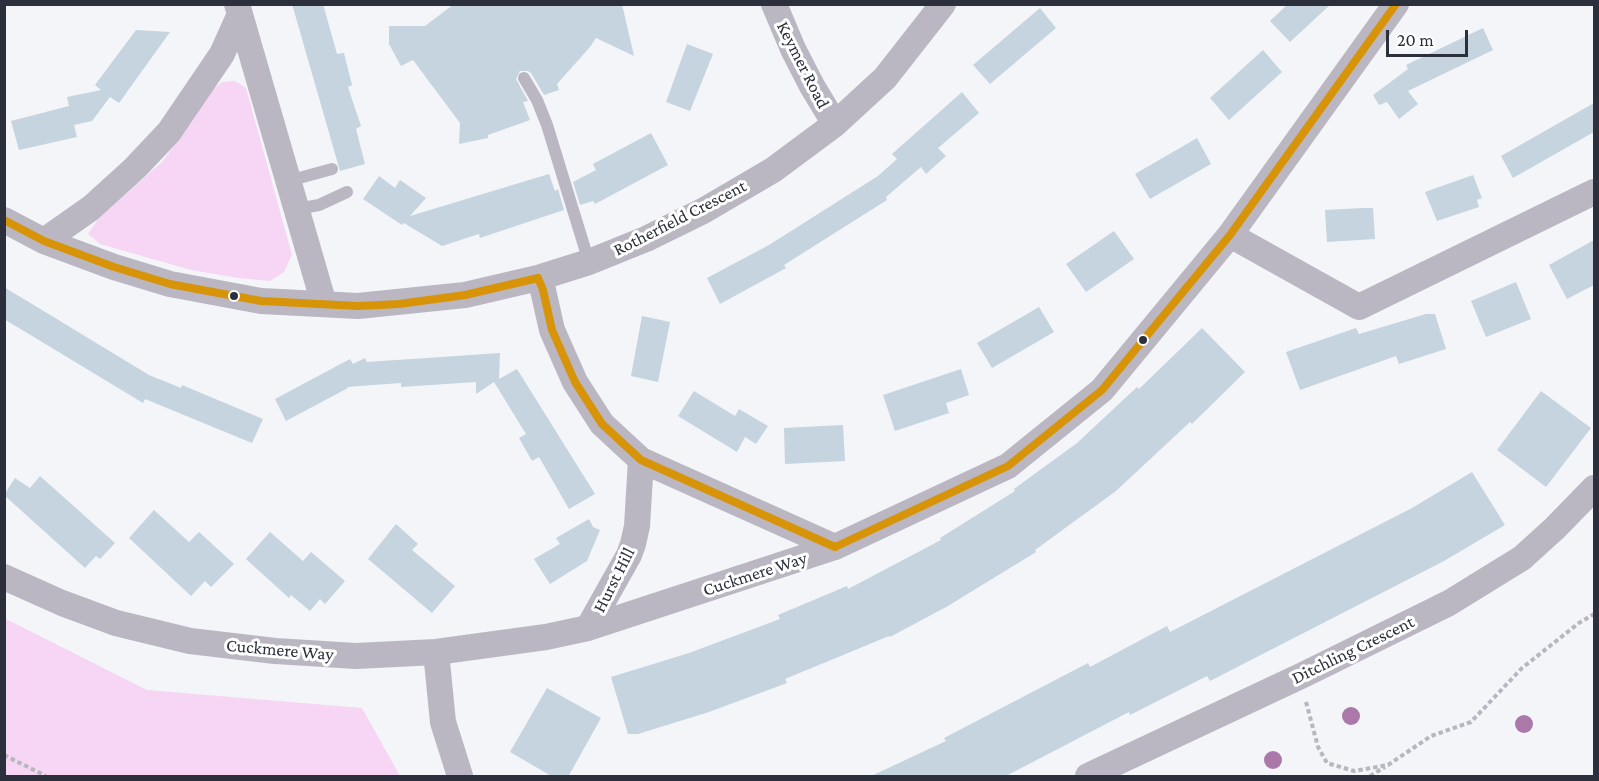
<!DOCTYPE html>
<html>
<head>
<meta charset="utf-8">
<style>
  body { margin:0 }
  #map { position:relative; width:1599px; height:781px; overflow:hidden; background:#f3f5f8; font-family:"Crimson Pro",serif }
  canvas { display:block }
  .frame { position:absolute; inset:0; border:6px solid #2b303c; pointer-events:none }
  .scale { position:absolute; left:1386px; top:30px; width:82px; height:27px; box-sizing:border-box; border:3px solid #2b303c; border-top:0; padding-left:8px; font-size:18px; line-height:21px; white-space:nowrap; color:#2b303c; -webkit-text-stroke:4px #fff; paint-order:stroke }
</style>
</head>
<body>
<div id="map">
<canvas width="1599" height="781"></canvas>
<div class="frame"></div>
<div class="scale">20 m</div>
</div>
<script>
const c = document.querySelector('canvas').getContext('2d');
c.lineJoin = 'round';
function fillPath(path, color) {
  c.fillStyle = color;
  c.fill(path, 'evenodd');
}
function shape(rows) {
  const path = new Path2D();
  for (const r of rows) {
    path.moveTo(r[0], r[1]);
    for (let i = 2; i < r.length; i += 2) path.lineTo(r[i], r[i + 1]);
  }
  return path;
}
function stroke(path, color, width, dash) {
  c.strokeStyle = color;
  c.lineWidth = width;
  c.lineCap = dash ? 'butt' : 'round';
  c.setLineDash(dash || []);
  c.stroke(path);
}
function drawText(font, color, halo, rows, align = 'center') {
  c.font = font + ' "Crimson Pro",serif';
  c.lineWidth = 6;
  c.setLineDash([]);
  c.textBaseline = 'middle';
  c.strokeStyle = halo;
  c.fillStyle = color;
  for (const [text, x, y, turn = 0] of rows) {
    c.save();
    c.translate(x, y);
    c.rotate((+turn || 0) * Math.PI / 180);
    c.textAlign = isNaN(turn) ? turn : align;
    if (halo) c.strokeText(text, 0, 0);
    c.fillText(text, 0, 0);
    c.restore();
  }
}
const green = shape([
  [235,81,246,88,292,255,284,272,270,281,238,278,191,270,100,244,88,234,98,219,162,162,195,117,211,91,222,82],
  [4,618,147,690,362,708,400,776,5,776]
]);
const building = shape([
  [292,4,323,4,337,54,344,53,352,85,348,87,361,126,356,129,365,164,340,171],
  [454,4,622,4,634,56,596,38,590,47,557,84,559,90,544,95,531,73,528,71,520,71,516,79,528,101,523,102,530,120,488,135,488,138,459,144,460,123,413,60,401,66,389,44,389,26,425,26],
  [1288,4,1331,4,1290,42,1270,21],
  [1040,8,1056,28,990,84,973,65],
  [1483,28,1493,50,1408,91,1418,104,1399,119,1387,102,1379,105,1373,95,1408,69,1406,65],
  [136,30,170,32,119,103,110,97,92,121,74,125,77,137,19,150,11,121,69,106,67,97,101,90,95,85],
  [687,44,713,54,690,111,666,102],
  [1263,50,1282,72,1229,120,1210,98],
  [962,92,979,113,938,148,946,156,926,174,921,167,886,197,887,200,784,265,786,268,720,304,707,278,769,245,878,176,897,159,892,154],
  [1594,103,1594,132,1513,178,1501,156],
  [651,133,668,165,595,204,593,201,580,205,573,182,596,170,593,164],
  [1197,138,1211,164,1150,199,1135,174],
  [549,174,555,191,558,189,564,210,480,238,479,234,442,246,404,223,402,225,363,199,379,176,395,188,400,180,426,198,410,216],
  [1473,175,1482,198,1477,200,1479,207,1437,221,1425,192],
  [1362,208,1373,208,1375,239,1327,242,1325,210],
  [1114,231,1134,259,1086,292,1066,264],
  [1594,240,1594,285,1567,299,1549,265],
  [1516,282,1531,319,1486,337,1471,301],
  [4,287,149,375,181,388,182,385,263,419,252,443,145,399,143,403,4,319],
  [1039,307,1054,332,992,368,977,343],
  [1426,314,1435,314,1446,349,1399,364,1396,356,1300,390,1286,352,1356,328,1359,334],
  [642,316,670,322,658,382,631,376],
  [1202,328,1245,372,1192,424,1190,422,1116,491,1035,550,1036,552,948,606,890,637,889,636,785,679,787,683,709,712,638,734,628,734,611,677,689,653,780,619,778,615,847,586,848,589,941,540,940,538,1015,491,1014,489,1077,443,1137,387,1139,389],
  [500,353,499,379,517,369,595,494,569,509,539,457,532,461,519,438,526,434,494,382,476,394,476,382,401,387,401,383,347,387,348,388,286,421,275,399,350,359,353,364,365,358,367,362],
  [961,369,969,395,946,403,949,413,895,431,883,395],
  [694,391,735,416,739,409,768,426,756,444,745,437,737,452,678,416],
  [1541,391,1591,428,1546,487,1497,450],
  [843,425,845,461,785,464,784,428],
  [1472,472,1505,525,1444,561,1210,681,1207,676,1130,715,1129,712,1004,777,869,777,946,741,944,738,1088,663,1090,667,1167,626,1170,632,1412,508],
  [40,476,115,543,100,559,96,556,85,568,4,495,15,478,30,488],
  [154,510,189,542,199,532,234,564,211,587,205,581,191,596,129,538],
  [589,519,593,527,600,530,587,561,550,584,534,559,560,544,556,538],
  [396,524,418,544,412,550,455,586,432,613,368,559],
  [270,532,303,561,311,552,345,581,325,604,320,599,310,611,291,595,289,598,246,559],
  [547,688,601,718,568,777,553,777,510,752]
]);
const path = shape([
  [1306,702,1318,747,1327,763,1354,771,1388,765,1431,736,1471,722,1522,668,1579,623,1594,614],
  [4,755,46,776],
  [1370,776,1385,767]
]);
const lane = shape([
  [524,78,537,100,547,125,589,262],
  [288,181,332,169],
  [297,209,319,205,347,192]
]);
const street = shape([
  [237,4,324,304],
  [774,4,793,49,812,86,835,124],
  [4,220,44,241,114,267,170,284,261,301,358,306,465,295,538,278,589,262,646,239,703,211,773,170,835,124,885,78,943,4],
  [1230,235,1359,307,1594,192],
  [44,241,91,208,135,168,169,132,222,54,240,14],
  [538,278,543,290,552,330,575,382,602,424,641,460,835,547],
  [4,577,62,603,116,623,190,641,275,651,356,656,436,652,546,637,588,628,835,547,1008,466,1102,390,1230,235,1396,4],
  [588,628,629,555,633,544,637,526,641,460],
  [436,652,443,722,460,776],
  [1088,776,1303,675,1449,603,1522,558,1555,528,1594,488]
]);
const bus1 = shape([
  [4,220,44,241,114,267,170,284,261,301,358,306,399,304,465,295,538,278],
  [538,278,543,290,552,330,575,382,602,424,641,460,835,547],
  [835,547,1008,466,1102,390,1230,235,1396,4]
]);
const trees = [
  [1351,716],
  [1524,724],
  [1273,760]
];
const markers = [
  [234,296,5,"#2b303c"],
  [1143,340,5,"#2b303c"]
];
const streetNames = [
  ["Keymer Road",803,65,63],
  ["Rotherfield Crescent",680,218,-27],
  ["Cuckmere Way",755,574,-18],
  ["Hurst Hill",614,580,-63],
  ["Cuckmere Way",280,650,5],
  ["Ditchling Crescent",1353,650,-26]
];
fillPath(green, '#f6d6f4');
fillPath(building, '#c5d4df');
stroke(path, '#b8b6be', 4, [4.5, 3]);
stroke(lane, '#bab7c2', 12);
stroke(street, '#bab7c2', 26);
stroke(bus1, '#d89409', 8);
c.fillStyle = '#aa79a9';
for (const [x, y] of trees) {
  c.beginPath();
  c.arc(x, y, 9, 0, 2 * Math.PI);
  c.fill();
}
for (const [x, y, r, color] of markers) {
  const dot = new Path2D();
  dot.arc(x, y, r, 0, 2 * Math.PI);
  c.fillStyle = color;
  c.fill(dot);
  stroke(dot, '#fff', 2);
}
drawText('18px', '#2b303c', '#fff', streetNames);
</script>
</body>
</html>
